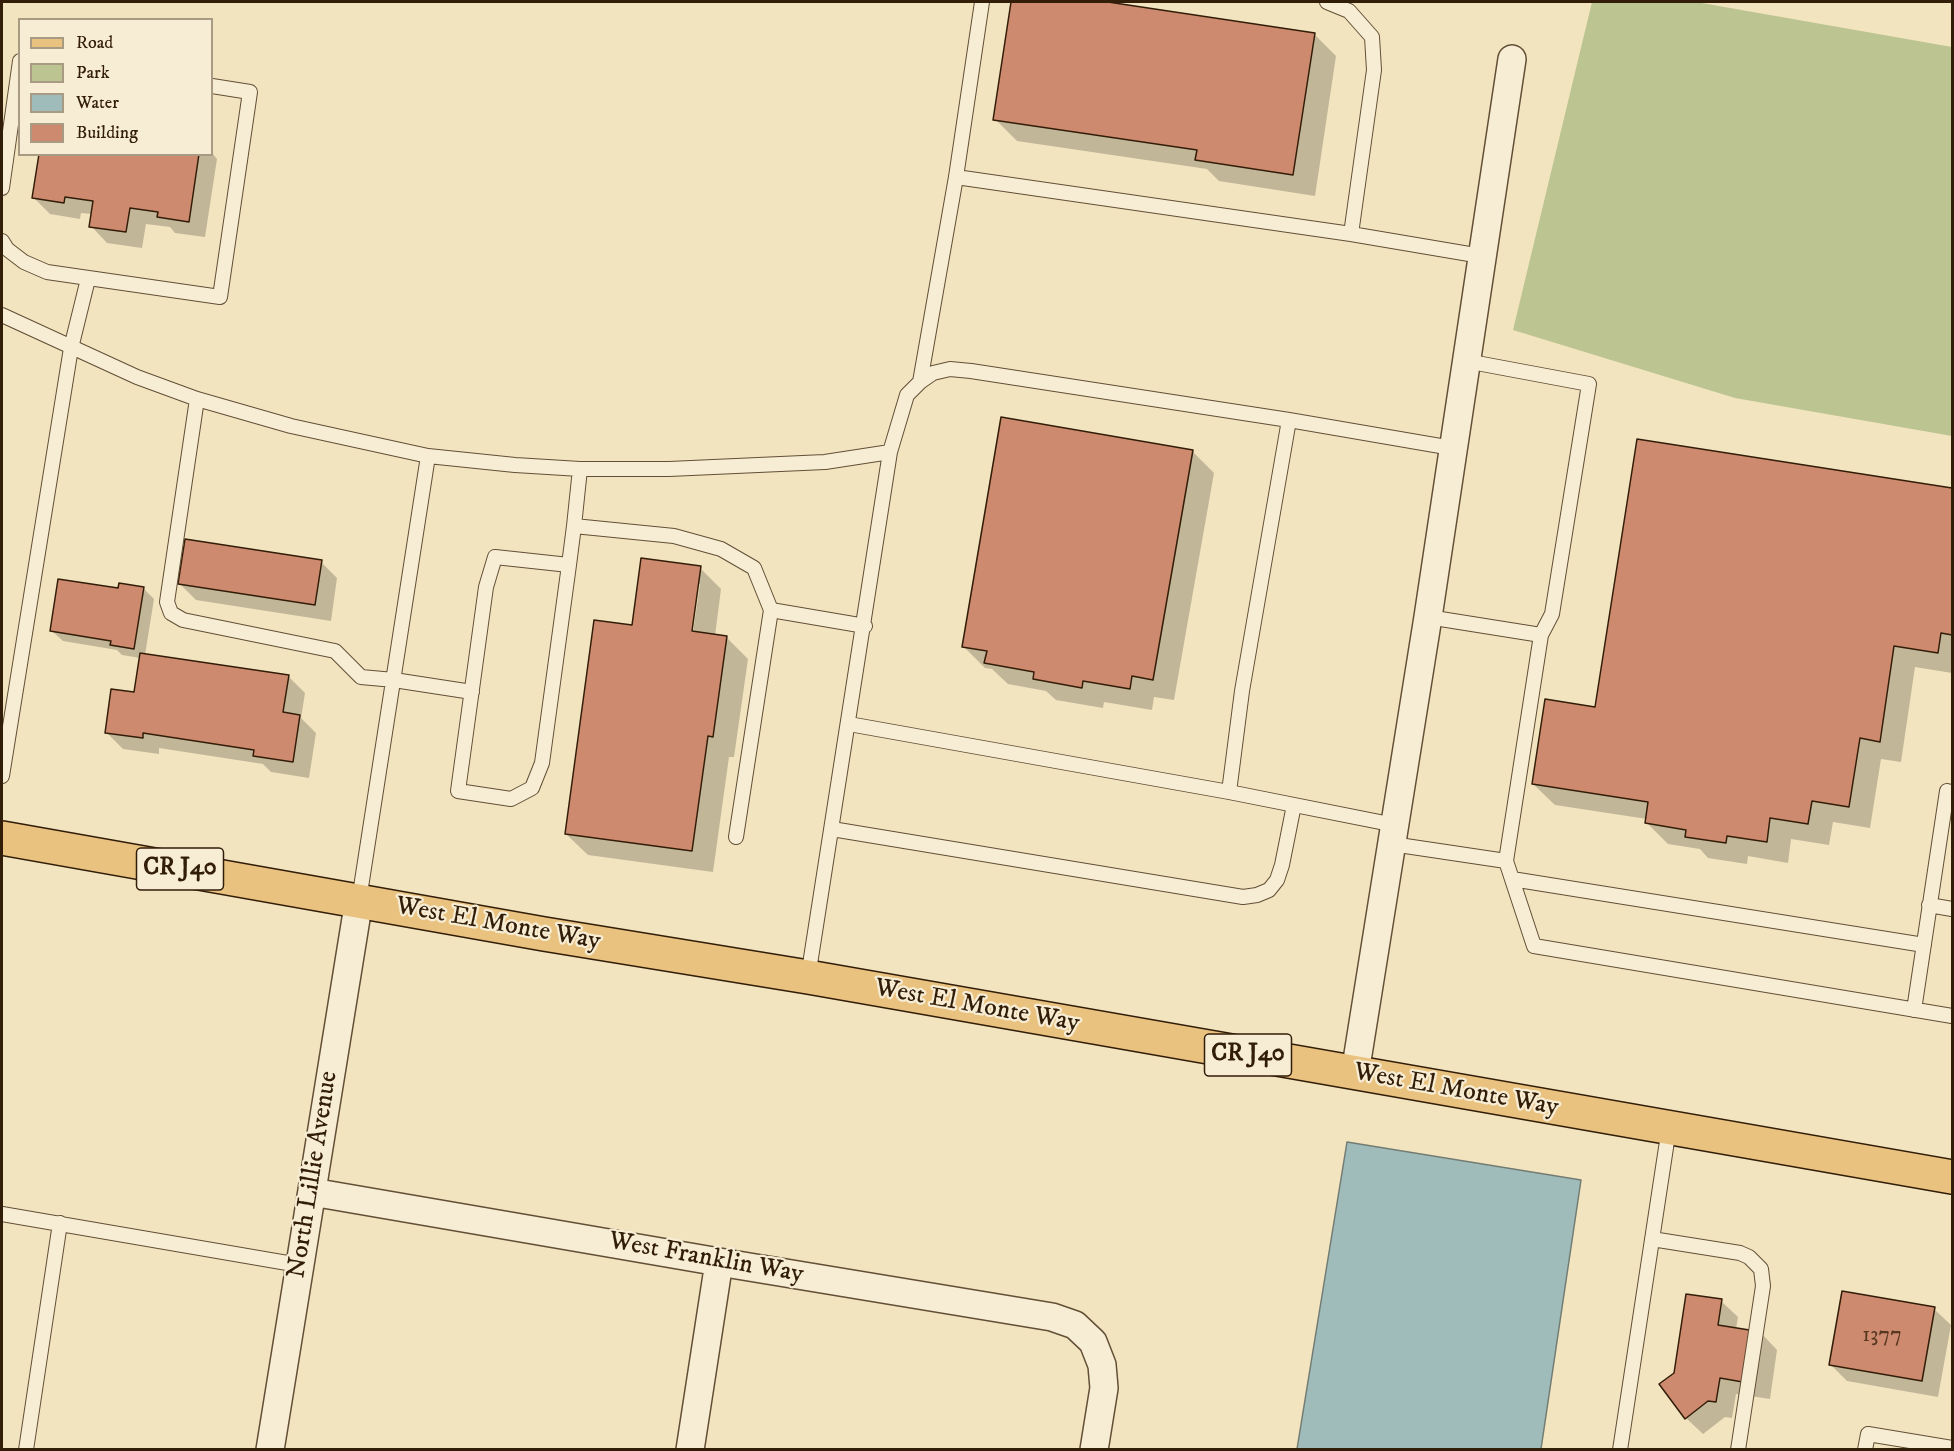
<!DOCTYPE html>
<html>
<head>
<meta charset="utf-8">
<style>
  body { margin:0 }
  #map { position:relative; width:1954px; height:1451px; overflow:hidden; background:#f2e4bf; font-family:"IM FELL DW Pica",serif }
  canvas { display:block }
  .frame { position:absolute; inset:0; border:3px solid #321d08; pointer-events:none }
  .legend { position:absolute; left:18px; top:18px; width:195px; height:138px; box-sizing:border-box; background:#f7edd5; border:2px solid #a89a83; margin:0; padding:8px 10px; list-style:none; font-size:18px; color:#321d08 }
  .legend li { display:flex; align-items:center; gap:12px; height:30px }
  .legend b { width:30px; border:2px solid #a89a83 }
</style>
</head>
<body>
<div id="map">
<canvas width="1954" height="1451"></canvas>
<div class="frame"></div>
<ul class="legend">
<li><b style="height:8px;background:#e9c280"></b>Road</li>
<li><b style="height:16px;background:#bcc491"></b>Park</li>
<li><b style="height:16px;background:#9fbcbb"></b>Water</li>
<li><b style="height:16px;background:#ce8a6e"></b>Building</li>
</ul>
</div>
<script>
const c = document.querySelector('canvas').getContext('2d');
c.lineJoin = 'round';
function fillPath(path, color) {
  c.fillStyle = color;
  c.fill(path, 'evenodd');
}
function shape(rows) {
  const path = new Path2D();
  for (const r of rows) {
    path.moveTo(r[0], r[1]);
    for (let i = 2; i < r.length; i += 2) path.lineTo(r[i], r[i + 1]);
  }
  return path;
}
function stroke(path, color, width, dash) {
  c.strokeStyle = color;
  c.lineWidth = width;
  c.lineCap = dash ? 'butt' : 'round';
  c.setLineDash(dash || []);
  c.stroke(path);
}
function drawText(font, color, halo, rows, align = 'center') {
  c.font = font + ' "IM FELL DW Pica",serif';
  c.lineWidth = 4.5;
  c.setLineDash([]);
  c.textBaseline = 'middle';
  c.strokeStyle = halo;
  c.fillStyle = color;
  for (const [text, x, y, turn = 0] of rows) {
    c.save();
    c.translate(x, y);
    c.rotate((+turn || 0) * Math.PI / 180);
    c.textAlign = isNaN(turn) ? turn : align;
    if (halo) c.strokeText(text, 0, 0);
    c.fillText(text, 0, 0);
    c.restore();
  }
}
const green = shape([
  [1592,2,1696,2,1952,47,1952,436,1735,398,1513,330]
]);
const water = shape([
  [1347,1142,1581,1180,1541,1449,1297,1449,1347,1142]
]);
const shadow = shape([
  [1013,2,1098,2,1314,34,1336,56,1315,196,1219,181,1207,169,1017,141,995,119],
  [212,153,217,159,205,237,175,233,170,227,146,224,142,248,107,243,91,226,92,214,81,213,80,219,50,214,34,198,40,154],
  [1638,440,1952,489,1952,673,1915,667,1901,762,1881,759,1870,828,1833,822,1829,845,1791,839,1788,863,1748,856,1747,864,1708,858,1700,849,1668,844,1647,823,1647,819,1555,805,1533,784,1596,709],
  [1192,451,1214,473,1174,700,1154,697,1152,710,1104,702,1103,708,1056,700,1046,691,1008,684,992,669,985,668,963,646],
  [321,562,337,578,331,621,196,600,180,584],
  [700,568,721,589,715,636,726,637,748,659,734,757,729,757,713,872,588,855,566,834,633,627],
  [697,584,700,584,692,639,689,638],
  [143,588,154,599,145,655,289,677,305,693,301,718,316,733,309,778,271,772,263,764,159,748,159,754,123,749,106,732,135,694,140,658,122,655,117,650,63,641,52,631,120,590],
  [1721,1301,1738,1317,1736,1329,1761,1333,1777,1350,1770,1399,1736,1394,1732,1418,1725,1417,1703,1434,1686,1418,1676,1374],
  [1934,1309,1951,1325,1938,1397,1847,1381,1831,1365]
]);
const building = shape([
  [1011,2,1108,2,1315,33,1293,175,1195,160,1197,150,993,120,1011,2],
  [39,154,199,154,189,222,157,217,158,212,130,208,126,232,89,227,93,201,65,197,64,203,32,198,39,154],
  [1001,417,1193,450,1153,680,1132,676,1130,689,1083,681,1082,688,1033,679,1034,672,984,663,987,651,962,647,1001,417],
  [1637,439,1952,488,1952,635,1941,633,1938,653,1894,646,1880,742,1860,738,1849,807,1812,801,1808,824,1770,818,1767,842,1727,836,1726,843,1685,837,1686,830,1645,823,1648,802,1532,784,1545,699,1595,707,1637,439],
  [185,539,322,560,315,605,178,584,185,539],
  [641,558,701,566,692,631,727,636,713,737,708,736,692,851,565,834,594,620,632,625,641,558],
  [58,579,118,588,119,583,144,587,134,649,110,645,111,641,50,631,58,579],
  [140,653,289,675,283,712,300,715,293,762,253,756,254,750,143,733,143,738,105,733,111,689,134,692,140,653],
  [1842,1291,1935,1307,1922,1381,1829,1365,1842,1291],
  [1686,1294,1722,1299,1718,1325,1762,1332,1754,1384,1720,1378,1716,1402,1708,1401,1685,1419,1659,1384,1674,1373,1686,1294]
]);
const lane = shape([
  [1327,2,1349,11,1372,37,1374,70,1351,234,1481,256],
  [956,177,1351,234],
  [2,188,20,61],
  [2,241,7,249,24,262,47,272,220,297,250,92,212,86],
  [2,315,137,377,197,399,291,426,428,456,359,900],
  [920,382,956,177,982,2],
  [197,399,167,602,171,613,183,620,335,651,361,677,394,680,472,692],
  [428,456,515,465,580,469,669,469,825,462,890,452,907,395,920,382,933,373,950,369,971,371,1289,420,1452,448],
  [580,469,574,526,674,536,721,549,754,568,771,610],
  [569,565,495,557,486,587,458,791,511,799,532,788,542,763,569,565,574,526],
  [1428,617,1541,635],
  [849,724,1229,792,1395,825],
  [2,776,71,348,88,279],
  [1229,792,1242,691,1289,420],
  [832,829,1243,897,1257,895,1269,890,1277,880,1282,865,1294,805],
  [736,837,771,610,865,626],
  [1392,844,1506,861,1541,635,1552,614,1589,384,1466,361],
  [1506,861,1534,946,1952,1016],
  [1512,879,1924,945],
  [1929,905,1952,909],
  [808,977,890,452],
  [1914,1010,1947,791,1952,792],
  [2,1214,299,1265],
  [1652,1239,1740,1253,1749,1257,1761,1269,1763,1286,1738,1450],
  [26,1450,60,1223],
  [1620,1450,1669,1128],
  [1865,1450,1868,1434,1952,1448]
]);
const street = shape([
  [1355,1073,1428,617,1512,59],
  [312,1192,719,1262,1052,1317,1075,1325,1093,1342,1102,1365,1104,1388,1094,1450],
  [270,1450,359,900],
  [690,1450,719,1262]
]);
const primary = shape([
  [2,838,544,934,808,977,1952,1177]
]);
const numberNames = [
  ["1377",1882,1336]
];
const shields = [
  [180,869,87],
  [1248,1055,87]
];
const shieldNames = [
  ["CR J40",180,869],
  ["CR J40",1248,1055]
];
const streetNames = [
  ["West El Monte Way",498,925,10],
  ["West El Monte Way",977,1007,10],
  ["West El Monte Way",1456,1091,10],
  ["North Lillie Avenue",314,1175,-81],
  ["West Franklin Way",706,1259,10]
];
fillPath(green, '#bcc491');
fillPath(water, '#9fbcbb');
stroke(water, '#737c73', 1.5);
fillPath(shadow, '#0003');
fillPath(building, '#ce8a6e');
stroke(building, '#321d08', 1.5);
stroke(lane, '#624f36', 16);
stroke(street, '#624f36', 30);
stroke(primary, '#321d08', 36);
stroke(lane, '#f7edd5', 14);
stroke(street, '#f7edd5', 27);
stroke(primary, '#e9c280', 33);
drawText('22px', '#593822', null, numberNames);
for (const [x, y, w] of shields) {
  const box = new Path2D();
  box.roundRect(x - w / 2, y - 21, w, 42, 4.5);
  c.fillStyle = '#f7edd5';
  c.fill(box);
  stroke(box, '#321d08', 1.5);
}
drawText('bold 24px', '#321d08', null, shieldNames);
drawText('26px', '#321d08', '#f7edd5', streetNames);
</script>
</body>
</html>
